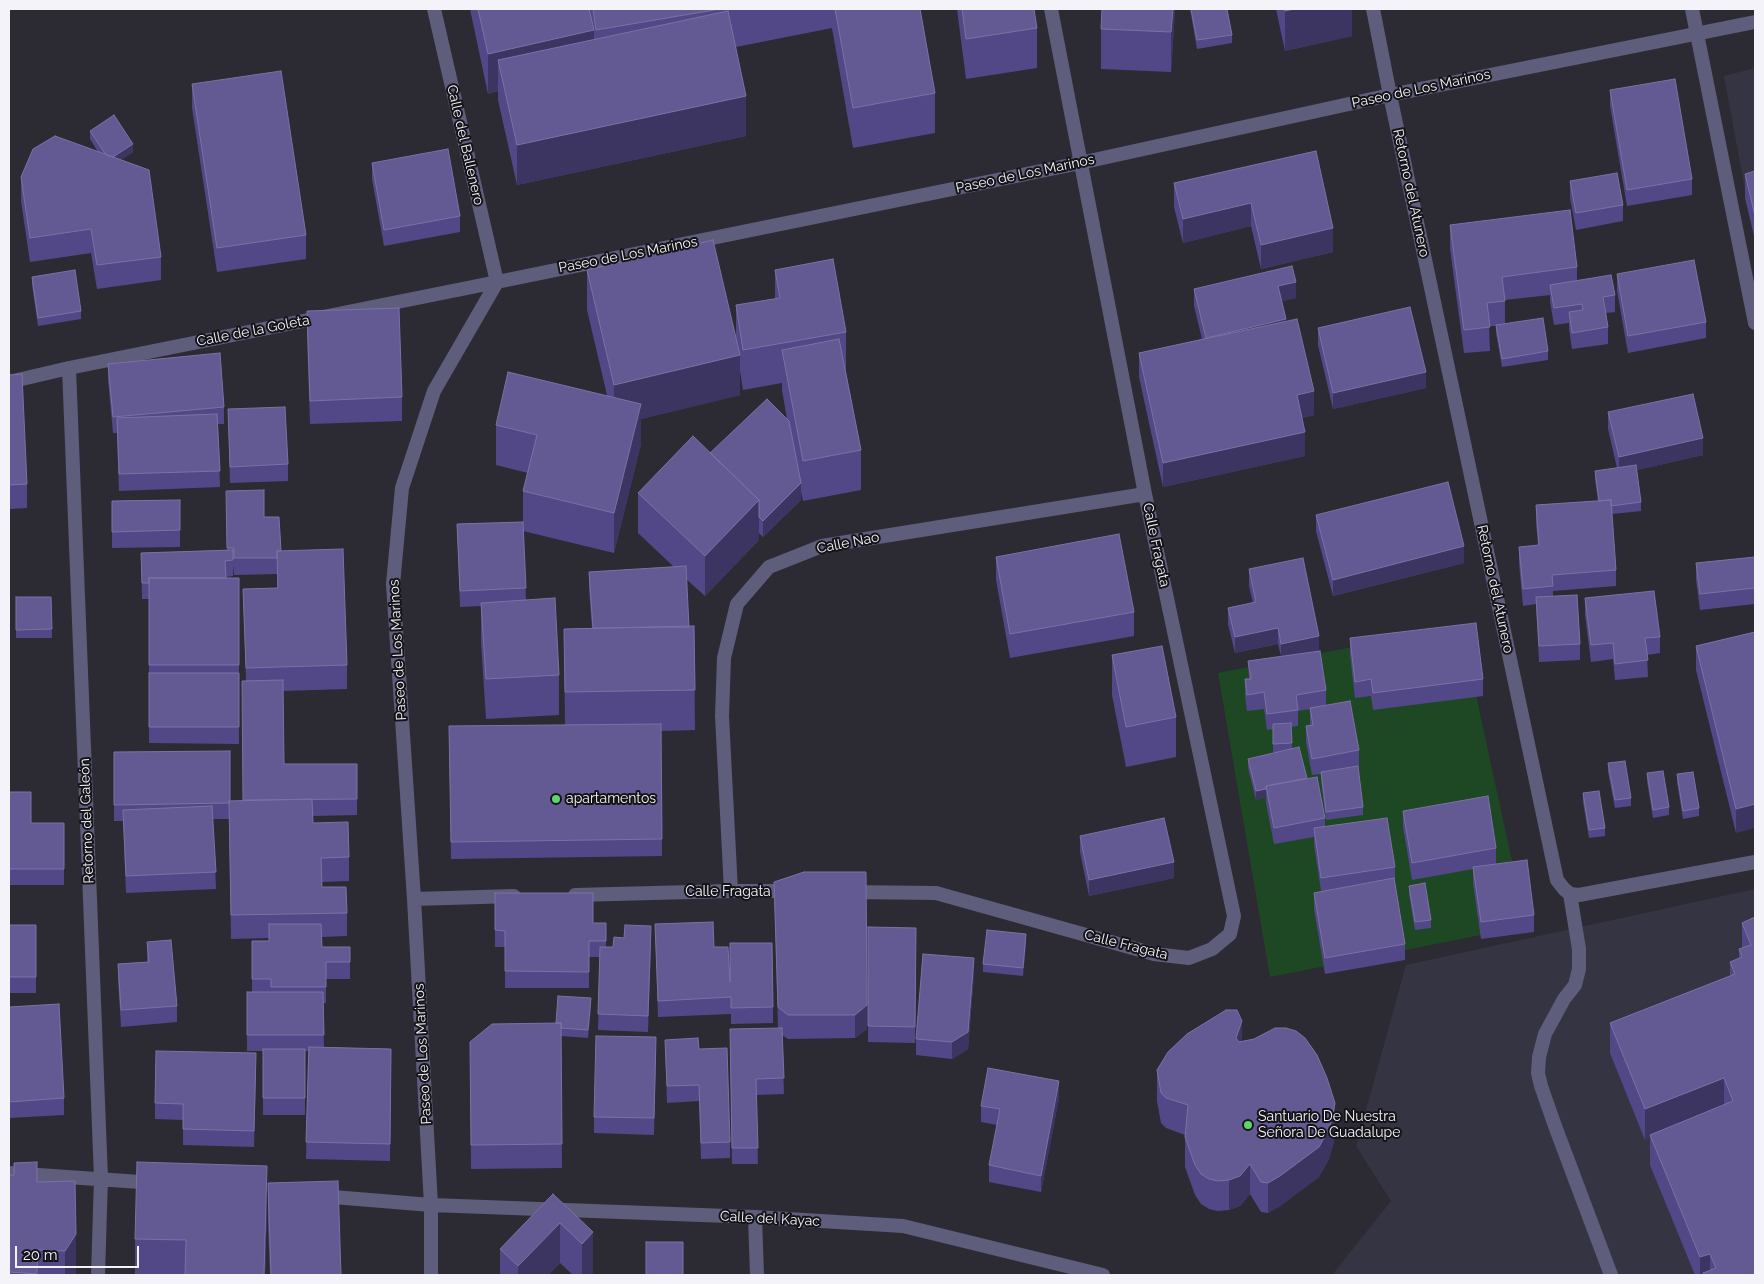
<!DOCTYPE html>
<html>
<head>
<meta charset="utf-8">
<style>
  body { margin:0 }
  #map { position:relative; width:1764px; height:1284px; overflow:hidden; background:#2c2b33; font-family:Raleway,sans-serif }
  canvas { display:block }
  .frame { position:absolute; inset:0; border:10px solid #f3f3f9; pointer-events:none }
  .scale { position:absolute; left:15px; top:1246px; width:124px; height:22px; box-sizing:border-box; border:2px solid #f3f3f9; border-top:0; padding-left:6px; font-size:15px; line-height:18px; white-space:nowrap; color:#f3f3f9; -webkit-text-stroke:4px #141418; paint-order:stroke }
</style>
</head>
<body>
<div id="map">
<canvas width="1764" height="1284"></canvas>
<div class="frame"></div>
<div class="scale">20 m</div>
</div>
<script>
const c = document.querySelector('canvas').getContext('2d');
c.lineJoin = 'round';
function fillPath(path, color) {
  c.fillStyle = color;
  c.fill(path, 'evenodd');
}
function shape(rows) {
  const path = new Path2D();
  for (const r of rows) {
    path.moveTo(r[0], r[1]);
    for (let i = 2; i < r.length; i += 2) path.lineTo(r[i], r[i + 1]);
  }
  return path;
}
function stroke(path, color, width, dash) {
  c.strokeStyle = color;
  c.lineWidth = width;
  c.lineCap = dash ? 'butt' : 'round';
  c.setLineDash(dash || []);
  c.stroke(path);
}
function drawText(font, color, halo, rows, align = 'center') {
  c.font = font + ' Raleway,sans-serif';
  c.lineWidth = 4;
  c.setLineDash([]);
  c.textBaseline = 'middle';
  c.strokeStyle = halo;
  c.fillStyle = color;
  for (const [text, x, y, turn = 0] of rows) {
    c.save();
    c.translate(x, y);
    c.rotate((+turn || 0) * Math.PI / 180);
    c.textAlign = isNaN(turn) ? turn : align;
    if (halo) c.strokeText(text, 0, 0);
    c.fillText(text, 0, 0);
    c.restore();
  }
}
const built = shape([
  [1755,68,1755,243,1724,76],
  [1755,889,1755,1275,1332,1275,1391,1201,1356,1146,1406,965]
]);
const green = shape([
  [1461,626,1526,926,1270,977,1218,673]
]);
const service = shape([
  [1570,894,1579,949,1579,969,1575,985,1564,999,1545,1034,1539,1057,1538,1073,1541,1086,1555,1126,1611,1275]
]);
const minor = shape([
  [1373,9,1390,95,1557,880,1564,889,1570,894,1579,895,1755,862],
  [1692,9,1755,323],
  [69,368,101,1178,98,1275],
  [9,382,69,368,497,282,434,9],
  [731,891,722,716,724,658,737,604,769,567,822,546,1145,494],
  [847,892,936,893,1154,954,1189,958,1212,949,1230,934,1234,916,1145,494,1051,9],
  [575,895,731,891,791,891],
  [414,899,514,896],
  [9,1173,155,1183],
  [321,1196,431,1205,755,1217,903,1226,1103,1275],
  [755,1217,757,1275],
  [431,1275,431,1205,414,899,393,584,402,488,434,391,497,282,1080,163,1390,95,1755,22]
]);
const wall = shape([
  [470,9,920,9,935,93,935,133,853,148,832,28,736,47,746,136,517,185,498,100,498,91,488,94],
  [957,9,1034,9,1037,28,1037,68,966,79],
  [1102,9,1175,9,1171,72,1101,69,1101,29],
  [1190,9,1227,9,1232,35,1232,43,1197,49],
  [1276,9,1352,9,1352,36,1285,51],
  [192,84,306,235,306,259,217,272,192,108],
  [1610,90,1692,179,1692,195,1627,206,1610,106],
  [90,131,133,152,121,160,161,257,161,280,97,289,91,253,30,262,21,201,21,177,98,152,90,139],
  [1316,151,1333,252,1261,269,1251,226,1183,243,1174,207,1174,183],
  [372,163,460,216,460,232,384,246,372,179],
  [1755,171,1755,240,1745,198,1745,174],
  [1570,181,1623,205,1623,221,1576,230,1570,198],
  [1450,225,1577,267,1577,281,1615,295,1615,312,1606,313,1608,327,1608,344,1572,349,1569,329,1569,323,1554,325,1550,301,1550,295,1505,300,1505,323,1548,351,1548,360,1502,367,1496,333,1496,326,1489,326,1490,351,1464,353,1450,249],
  [587,270,736,336,736,305,775,299,775,270,846,332,846,372,861,450,861,490,803,501,801,491,801,500,763,537,759,533,759,540,705,596,686,579,689,627,694,626,695,730,661,731,662,856,451,859,449,726,565,725,564,629,592,628,589,589,589,572,674,567,638,533,638,493,710,453,787,419,782,390,782,383,743,390,740,371,740,395,641,419,641,444,614,553,523,531,526,600,559,675,559,715,486,719,481,643,481,606,460,607,457,524,523,522,523,491,528,473,496,465,496,425,607,395,587,310],
  [1617,274,1706,322,1706,338,1628,353,1617,291],
  [32,277,81,311,81,319,38,326,32,285],
  [1194,289,1296,298,1282,301,1286,321,1314,415,1302,418,1305,456,1163,487,1139,377,1139,353,1202,339,1194,306],
  [307,311,402,397,402,421,310,424,307,335],
  [1318,328,1426,388,1333,409,1318,345],
  [108,364,224,407,224,424,218,424,220,487,119,491,117,433,113,433,108,380],
  [9,375,27,484,27,508,9,509],
  [228,409,288,464,288,481,230,483],
  [1608,412,1703,455,1637,470,1641,502,1641,511,1612,514,1616,570,1616,586,1553,591,1553,597,1580,644,1580,660,1539,662,1536,604,1523,606,1519,563,1519,547,1538,546,1536,522,1536,505,1598,501,1595,479,1595,471,1617,468,1608,429],
  [180,500,180,547,112,548,112,501],
  [226,508,264,517,281,551,347,665,347,689,283,691,284,764,357,764,357,815,313,816,313,823,349,857,349,881,322,882,322,887,347,913,347,936,322,937,322,947,350,947,350,979,326,979,326,1003,323,1003,324,1047,391,1049,390,1161,306,1159,308,1051,305,1051,305,1115,263,1115,263,1051,247,1051,247,992,252,992,252,941,269,941,269,938,231,939,229,819,213,819,216,889,126,893,123,821,114,821,114,752,230,801,243,800,246,681,243,589,277,588,277,574,234,575,233,565,233,576,226,577,226,578,239,578,239,744,149,743,149,599,142,599,141,553,227,550],
  [1316,515,1464,563,1333,596,1316,531],
  [996,557,1134,612,1134,636,1010,658,996,580],
  [1755,557,1755,604,1700,610,1696,580,1696,563],
  [1249,569,1319,651,1326,690,1326,705,1359,750,1359,766,1358,766,1363,807,1363,815,1326,820,1321,780,1321,774,1312,775,1306,742,1306,726,1310,726,1310,709,1298,711,1298,726,1291,727,1292,749,1325,818,1325,827,1395,867,1395,882,1405,944,1405,960,1325,974,1314,909,1314,893,1321,891,1314,845,1314,837,1274,844,1266,803,1266,797,1256,800,1248,768,1248,759,1279,752,1273,752,1273,729,1267,730,1264,709,1247,711,1245,696,1245,679,1249,679,1248,661,1281,656,1278,644,1235,653,1228,624,1228,608,1253,603,1249,586],
  [16,597,51,597,52,638,16,638],
  [1585,598,1660,637,1660,653,1647,655,1648,677,1615,680,1613,659,1591,662,1585,615],
  [1755,632,1736,833,1696,670,1696,646],
  [1350,638,1483,679,1483,696,1373,710,1371,696,1355,698,1350,655],
  [1112,655,1176,717,1176,757,1126,767,1112,695],
  [1608,763,1631,798,1631,806,1615,808,1608,772],
  [1647,773,1669,807,1669,815,1653,818,1647,781],
  [1677,774,1699,808,1699,816,1683,819,1677,782],
  [9,792,31,823,64,823,64,885,9,885],
  [1583,793,1605,828,1605,836,1589,838,1583,802],
  [1403,811,1496,848,1496,864,1534,915,1534,932,1481,939,1473,883,1473,869,1412,880,1403,827],
  [1080,836,1174,878,1089,896,1080,852],
  [774,882,867,1029,855,1038,788,1039,782,1035,784,1094,756,1095,758,1164,732,1164,730,1046,778,1028],
  [1409,886,1431,920,1431,928,1415,930,1409,894],
  [495,893,593,923,606,923,606,947,613,947,651,942,648,1032,598,1030,600,957,589,957,589,988,505,988,505,947,495,947],
  [1755,917,1755,1275,1695,1275,1650,1165,1650,1137,1645,1140,1610,1053,1610,1023,1730,976,1730,962,1739,958,1739,949,1742,948,1742,923],
  [655,924,714,947,730,982,773,1007,773,1023,731,1024,731,1014,658,1017],
  [9,925,36,925,36,993,9,993],
  [868,927,916,928,915,1043,868,1042],
  [147,942,177,1006,177,1022,121,1027,118,980,118,964,147,962],
  [1026,943,1023,976,983,972,983,964],
  [974,974,968,1049,952,1059,916,1055,916,1039],
  [9,1007,64,1098,64,1115,9,1118],
  [591,1007,588,1038,561,1036,562,1168,471,1169,470,1042,556,1023],
  [665,1040,699,1049,730,1142,730,1158,701,1159,699,1101,667,1103],
  [1242,1042,1335,1133,1333,1145,1329,1159,1319,1177,1280,1206,1268,1213,1261,1212,1250,1194,1240,1206,1229,1210,1218,1211,1209,1209,1201,1204,1195,1195,1185,1167,1185,1135,1166,1128,1161,1123,1157,1101,1157,1070],
  [656,1053,654,1135,594,1133,594,1117],
  [256,1070,254,1147,183,1145,183,1120,155,1119,155,1103],
  [1059,1098,1041,1192,989,1182,989,1165,997,1125,981,1122,981,1106],
  [9,1175,37,1182,76,1273,75,1275,9,1275],
  [268,1183,341,1275,270,1275,268,1223],
  [553,1194,593,1232,593,1272,590,1275,573,1275,560,1263,548,1275,500,1275,500,1249],
  [267,1206,265,1275,135,1275,135,1239]
]);
const shadedWall = shape([
  [1173,9,1175,9,1171,72,1171,32],
  [1294,9,1352,9,1352,36,1285,51,1285,11],
  [594,30,594,70,498,60,498,91,488,94,488,54],
  [746,96,746,136,517,185,517,145],
  [133,144,133,152,109,168,109,160],
  [1251,203,1251,226,1183,243,1183,219],
  [1333,228,1333,252,1261,269,1261,245],
  [1296,282,1296,298,1278,302,1278,286],
  [1286,319,1286,336,1206,338],
  [740,355,740,395,641,419,641,444,614,553,614,385],
  [1426,372,1426,388,1333,409,1333,393],
  [1314,391,1314,415,1297,419,1297,395],
  [1305,432,1305,456,1163,487,1163,463],
  [1703,438,1703,455,1619,474,1619,457],
  [801,483,801,500,763,537,763,521],
  [759,500,759,540,705,596,705,556],
  [1464,546,1464,563,1333,596,1333,580],
  [1278,628,1278,644,1235,653,1235,637],
  [1319,636,1319,652,1281,660,1281,644],
  [1266,789,1266,797,1256,800,1256,791],
  [1755,804,1755,828,1736,833,1736,809],
  [1174,862,1174,878,1089,896,1089,880],
  [651,926,651,942,648,1032,648,1016],
  [1026,934,1026,943,1023,976,1023,968],
  [974,958,974,974,968,1049,952,1059,952,1042],
  [591,998,591,1007,588,1038,588,1030],
  [867,1005,867,1029,855,1038,855,1015],
  [1242,1021,1242,1051,1236,1038],
  [256,1053,256,1070,254,1147,254,1131],
  [1724,1078,1724,1108,1650,1135,1650,1137,1645,1140,1645,1109],
  [1059,1081,1059,1098,1041,1192,1041,1176],
  [1335,1103,1335,1133,1333,1145,1329,1159,1319,1177,1280,1206,1268,1213,1268,1183],
  [1250,1164,1250,1194,1240,1206,1229,1210,1229,1180],
  [267,1166,267,1206,265,1275,264,1275],
  [560,1223,560,1263,548,1275,518,1275,518,1266],
  [593,1232,593,1272,590,1275,582,1275,582,1244],
  [76,1234,76,1273,75,1275,65,1275,65,1251],
  [38,1250,38,1275,37,1275,37,1274],
  [1710,1254,1710,1275,1703,1273,1703,1275,1700,1275,1700,1257]
]);
const building = shape([
  [478,9,589,9,594,30,488,54,478,9],
  [593,9,720,9,596,30,593,9],
  [835,9,920,9,935,93,853,108,835,9],
  [962,9,1034,9,1037,28,966,39,962,9],
  [1102,9,1173,9,1171,32,1101,29,1102,9],
  [1191,9,1227,9,1232,35,1197,40,1191,9],
  [1285,9,1294,9,1285,11,1285,9],
  [728,11,746,96,517,145,498,60,728,11],
  [281,71,306,235,217,248,192,84,281,71],
  [1675,79,1692,179,1627,190,1610,90,1675,79],
  [114,115,133,144,113,157,106,155,90,131,114,115],
  [55,136,149,170,161,257,97,265,91,229,30,238,21,177,33,149,55,136],
  [448,149,460,216,384,230,372,163,448,149],
  [1316,151,1333,228,1261,245,1251,203,1183,219,1174,183,1316,151],
  [1755,171,1755,216,1745,174,1755,171],
  [1617,173,1623,205,1576,213,1570,181,1617,173],
  [1570,210,1577,267,1502,277,1505,301,1487,303,1490,327,1464,330,1450,225,1570,210],
  [713,240,740,355,614,385,587,270,713,240],
  [833,259,846,332,743,350,736,305,780,298,775,270,833,259],
  [1694,260,1706,322,1628,336,1617,274,1694,260],
  [1292,266,1296,282,1278,286,1286,319,1206,338,1194,289,1292,266],
  [75,270,81,311,38,318,32,277,75,270],
  [1611,275,1615,295,1603,297,1608,327,1572,333,1569,312,1583,310,1582,304,1554,308,1550,285,1611,275],
  [1410,307,1426,372,1333,393,1318,328,1410,307],
  [399,308,402,397,310,401,307,311,399,308],
  [1543,318,1548,351,1502,359,1496,325,1543,318],
  [1297,319,1314,391,1297,395,1305,432,1163,463,1139,353,1297,319],
  [839,339,861,450,803,461,782,350,839,339],
  [220,353,224,407,113,417,108,364,220,353],
  [508,372,641,404,614,513,523,491,537,435,496,425,508,372],
  [22,374,27,484,9,485,9,375,22,374],
  [1693,394,1703,438,1619,457,1608,412,1693,394],
  [767,399,789,421,801,483,763,521,759,517,759,500,710,453,767,399],
  [285,407,288,464,230,467,228,409,285,407],
  [217,414,220,471,119,474,117,418,217,414],
  [693,436,759,500,705,556,638,493,693,436],
  [1636,465,1641,502,1611,506,1611,500,1599,501,1595,471,1636,465],
  [1448,482,1464,546,1333,580,1316,515,1448,482],
  [264,490,264,517,279,517,281,551,277,551,277,558,234,558,234,548,227,548,226,491,264,490],
  [180,500,180,530,112,532,112,501,180,500],
  [1611,500,1616,570,1552,575,1553,586,1523,589,1519,547,1539,545,1536,505,1611,500],
  [523,522,526,588,460,591,457,524,523,522],
  [1119,534,1134,612,1010,634,996,557,1119,534],
  [343,549,347,665,246,668,243,589,278,588,277,551,343,549],
  [233,550,233,560,225,561,226,578,149,578,149,583,142,583,141,553,233,550],
  [1755,557,1755,588,1700,594,1696,563,1755,557],
  [1303,558,1319,636,1281,644,1278,628,1235,637,1228,608,1256,602,1249,569,1303,558],
  [686,566,689,627,593,628,589,572,686,566],
  [149,578,239,578,239,665,149,665,149,578],
  [1654,591,1660,637,1645,638,1648,660,1615,664,1613,643,1591,645,1585,598,1654,591],
  [1577,595,1580,644,1539,646,1536,597,1577,595],
  [16,597,51,597,52,629,16,630,16,597],
  [555,598,559,675,486,679,481,603,555,598],
  [1476,623,1483,679,1373,693,1371,679,1355,682,1350,638,1476,623],
  [694,626,695,690,565,692,564,629,694,626],
  [1755,632,1755,804,1736,809,1696,646,1755,632],
  [1162,646,1176,717,1126,727,1112,655,1162,646],
  [1320,651,1326,690,1296,695,1298,710,1267,714,1264,692,1247,695,1245,679,1251,679,1248,661,1320,651],
  [149,673,239,673,239,727,149,727,149,673],
  [283,680,284,764,357,764,357,799,243,800,242,681,283,680],
  [1350,701,1359,750,1312,759,1306,726,1313,725,1310,708,1350,701],
  [1291,723,1292,743,1273,744,1273,724,1291,723],
  [661,724,662,839,451,842,449,726,661,724],
  [1299,747,1307,778,1266,786,1266,789,1256,791,1248,759,1299,747],
  [230,751,230,801,229,801,229,803,114,805,114,752,230,751],
  [1625,761,1631,798,1615,800,1608,763,1625,761],
  [1358,766,1363,807,1326,812,1321,772,1358,766],
  [1663,771,1669,807,1653,810,1647,773,1663,771],
  [1693,772,1699,808,1683,811,1677,774,1693,772],
  [1317,777,1325,818,1274,828,1266,786,1317,777],
  [1599,791,1605,828,1589,830,1583,793,1599,791],
  [9,792,31,792,31,823,64,823,64,869,9,869,9,792],
  [1488,796,1496,848,1412,863,1403,811,1488,796],
  [312,799,313,823,348,822,349,857,321,858,322,887,346,887,347,913,231,915,229,801,312,799],
  [212,806,216,872,126,876,123,810,212,806],
  [1164,818,1174,862,1089,880,1080,836,1164,818],
  [1387,818,1395,867,1321,878,1314,828,1387,818],
  [1527,860,1534,915,1481,922,1473,867,1527,860],
  [804,872,866,872,867,1005,855,1015,788,1015,778,1007,774,882,804,872],
  [1394,878,1405,944,1325,958,1314,893,1394,878],
  [1425,883,1431,920,1415,922,1409,886,1425,883],
  [495,893,593,893,593,923,606,923,606,941,589,941,589,972,505,971,505,931,495,930,495,893],
  [1755,917,1755,1275,1704,1275,1703,1273,1716,1268,1710,1254,1700,1257,1650,1135,1733,1101,1724,1078,1645,1109,1610,1023,1735,974,1730,962,1742,957,1739,949,1751,945,1742,923,1755,917],
  [713,922,714,947,728,947,730,982,730,943,772,943,773,1007,731,1008,731,997,658,1001,655,924,713,922],
  [269,924,321,924,322,947,350,947,350,962,326,962,326,987,271,987,271,979,252,979,252,941,269,941,269,924],
  [9,925,36,925,36,977,9,977,9,925],
  [625,925,651,926,648,1016,598,1014,600,947,613,947,614,937,624,938,625,925],
  [868,927,916,928,915,1027,868,1026,868,927],
  [987,930,1026,934,1023,968,983,964,987,930],
  [171,940,177,1006,121,1010,118,964,149,962,147,942,171,940],
  [923,954,974,958,968,1032,952,1042,916,1039,923,954],
  [247,992,323,992,324,1035,247,1035,247,992],
  [558,996,591,998,588,1030,561,1028,561,1023,556,1023,558,996],
  [59,1004,64,1098,9,1102,9,1007,59,1004],
  [1226,1010,1237,1010,1242,1021,1236,1038,1239,1042,1254,1039,1275,1028,1286,1028,1296,1031,1305,1038,1317,1055,1327,1078,1335,1103,1333,1115,1329,1129,1319,1147,1280,1176,1268,1183,1261,1182,1250,1164,1240,1176,1229,1180,1218,1181,1209,1179,1201,1174,1195,1165,1185,1137,1188,1105,1166,1098,1161,1093,1157,1070,1168,1052,1187,1034,1226,1010],
  [561,1023,562,1144,471,1145,470,1042,492,1024,561,1023],
  [782,1028,784,1078,756,1079,758,1148,732,1148,730,1029,782,1028],
  [596,1036,656,1037,654,1118,594,1117,596,1036],
  [698,1038,699,1049,727,1048,730,1142,701,1143,699,1085,667,1086,665,1040,698,1038],
  [309,1047,391,1049,390,1144,306,1142,309,1047],
  [263,1049,305,1049,305,1098,263,1098,263,1049],
  [156,1051,256,1053,254,1131,183,1129,183,1104,155,1103,156,1051],
  [988,1068,1059,1081,1041,1176,989,1165,1000,1109,981,1106,988,1068],
  [37,1162,37,1182,75,1181,76,1234,65,1251,38,1250,37,1274,9,1272,9,1175,14,1175,14,1163,37,1162],
  [137,1162,267,1166,264,1275,185,1275,186,1240,135,1239,137,1162],
  [338,1181,341,1275,271,1275,268,1183,338,1181],
  [553,1194,593,1232,582,1244,560,1223,518,1266,500,1249,553,1194],
  [646,1242,683,1242,683,1275,646,1275,646,1242]
]);
const markers = [
  [556,799,5,"#5dd56c"],
  [1248,1125,5,"#5dd56c"]
];
const streetNames = [
  ["Paseo de Los Marinos",1421,89,-12],
  ["Calle del Ballenero",465,145,77],
  ["Paseo de Los Marinos",1025,174,-12],
  ["Retorno del Atunero",1411,193,78],
  ["Paseo de Los Marinos",628,255,-11],
  ["Calle de la Goleta",253,331,-11],
  ["Calle Nao",848,543,-11],
  ["Calle Fragata",1156,545,78],
  ["Retorno del Atunero",1495,589,78],
  ["Paseo de Los Marinos",398,650,-93],
  ["Retorno del Galeón",87,821,-92],
  ["Calle Fragata",728,892],
  ["Calle Fragata",1126,945,14],
  ["Paseo de Los Marinos",423,1054,-93],
  ["Calle del Kayac",770,1219,3]
];
const poiNames = [
  ["apartamentos",566,799],
  ["Santuario De Nuestra",1258,1117],
  ["Señora De Guadalupe",1258,1133]
];
fillPath(built, '#353442');
fillPath(green, '#1e4823');
stroke(service, '#5f5d7c', 14);
stroke(minor, '#5f5d7c', 14);
fillPath(wall, '#524888');
fillPath(shadedWall, '#3c3561');
fillPath(building, '#635a94');
stroke(building, '#7a72a4', 1);
for (const [x, y, r, color] of markers) {
  const dot = new Path2D();
  dot.arc(x, y, r, 0, 2 * Math.PI);
  c.fillStyle = color;
  c.fill(dot);
  stroke(dot, '#141418', 2);
}
drawText('14px', '#f3f3f9', '#141418', streetNames);
drawText('14px', '#f3f3f9', '#141418', poiNames, 'left');
</script>
</body>
</html>
